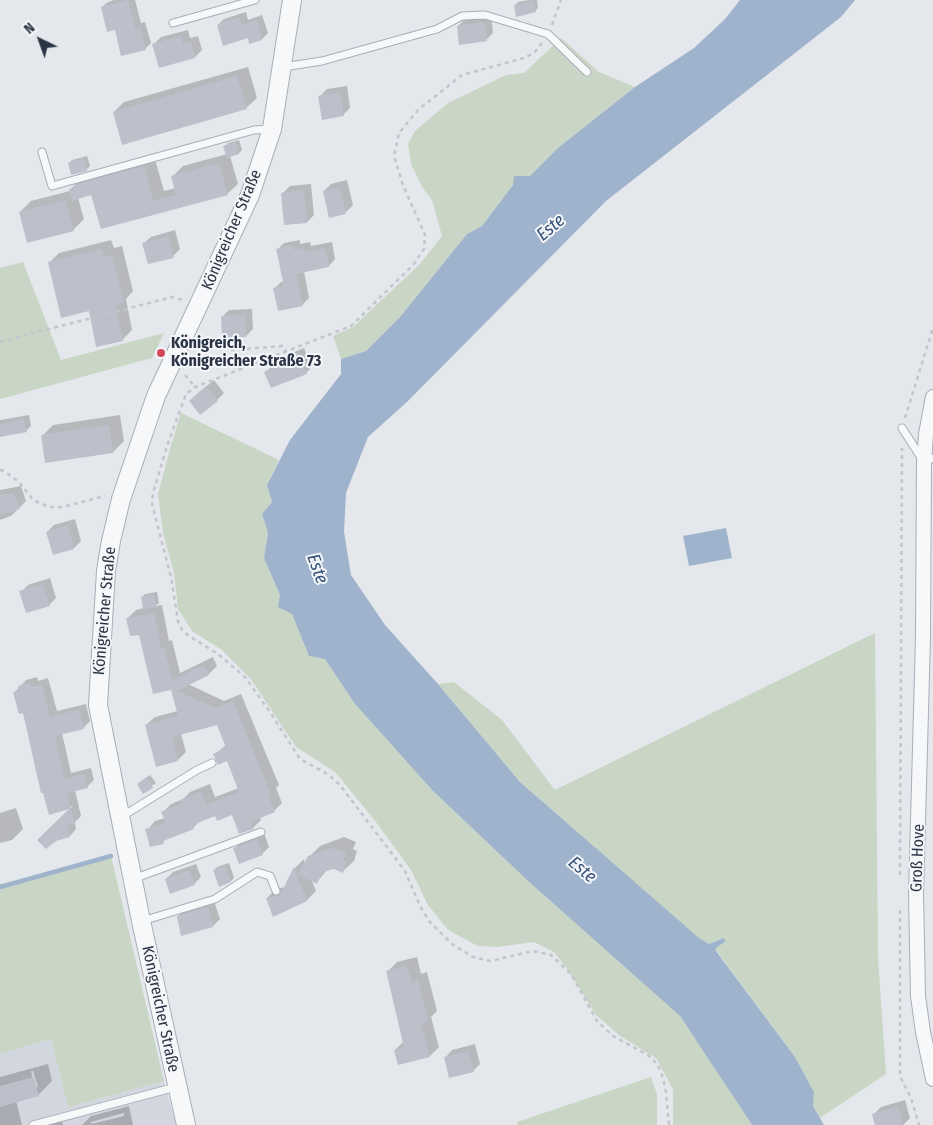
<!DOCTYPE html>
<html>
<head>
<meta charset="utf-8">
<style>
  body { margin:0 }
  #map { position:relative; width:933px; height:1125px; overflow:hidden; background:#e4e7ec; font-family:"Fira Sans Condensed",sans-serif }
  canvas { display:block }
  .north { position:absolute; left:15px; top:15px; width:50px; height:50px; -webkit-text-stroke:4px #f4f6f9; paint-order:stroke; rotate:318deg; font-size:14px; font-weight:700; line-height:20px; text-align:center; color:#2b3445 }
  .north::after { content:''; display:block; margin:auto; width:18px; height:22px; background:#2b3445; clip-path:polygon(50% 0,100% 100%,50% 72%,0 100%) }
</style>
</head>
<body>
<div id="map">
<canvas width="933" height="1125"></canvas>
<div class="north">N</div>
</div>
<script>
const c = document.querySelector('canvas').getContext('2d');
c.lineJoin = 'round';
function fillPath(path, color) {
  c.fillStyle = color;
  c.fill(path, 'evenodd');
}
function shape(rows) {
  const path = new Path2D();
  for (const r of rows) {
    path.moveTo(r[0], r[1]);
    for (let i = 2; i < r.length; i += 2) path.lineTo(r[i], r[i + 1]);
  }
  return path;
}
function stroke(path, color, width, dash) {
  c.strokeStyle = color;
  c.lineWidth = width;
  c.lineCap = dash ? 'butt' : 'round';
  c.setLineDash(dash || []);
  c.stroke(path);
}
function drawText(font, color, halo, rows, align = 'center') {
  c.font = font + ' "Fira Sans Condensed",sans-serif';
  c.lineWidth = 4;
  c.setLineDash([]);
  c.textBaseline = 'middle';
  c.strokeStyle = halo;
  c.fillStyle = color;
  for (const [text, x, y, turn = 0] of rows) {
    c.save();
    c.translate(x, y);
    c.rotate((+turn || 0) * Math.PI / 180);
    c.textAlign = isNaN(turn) ? turn : align;
    if (halo) c.strokeText(text, 0, 0);
    c.fillText(text, 0, 0);
    c.restore();
  }
}
const built = shape([
  [51,1039,68,1107,164,1081,176,1125,0,1125,0,1054]
]);
const green = shape([
  [561,38,599,72,635,87,559,147,530,176,513,185,482,226,467,234,400,317,366,351,341,359,333,336,353,327,420,264,442,236,432,200,422,187,411,164,408,144,415,131,448,103,506,75,524,73],
  [23,262,61,360,164,333,152,358,0,399,0,268],
  [181,413,279,460,267,485,272,502,262,514,268,533,264,558,280,595,292,613,309,656,325,659,355,704,433,791,527,880,680,1016,752,1125,673,1125,673,1090,657,1059,619,1035,596,1015,568,970,554,952,534,942,497,947,478,946,448,930,428,905,411,870,376,822,335,772,296,747,250,678,222,650,192,631,178,609,174,573,163,533,158,494,171,445],
  [875,633,878,957,886,1074,820,1118,813,1106,814,1092,795,1057,716,950,716,948,726,941,722,938,709,944,698,938,520,782,438,684,454,682,502,720,555,790],
  [111,856,164,1081,68,1107,51,1039,0,1054,0,884],
  [651,1077,657,1094,657,1125,518,1125,517,1122]
]);
const water = shape([
  [740,0,855,0,841,17,606,201,408,401,368,437,346,493,344,532,351,575,385,625,438,684,520,782,699,938,709,944,723,938,726,941,716,948,716,951,795,1057,814,1092,813,1106,824,1125,752,1125,680,1016,527,880,433,791,355,704,325,659,309,656,292,614,278,607,280,595,264,558,268,533,262,514,272,502,267,485,290,440,341,374,341,359,366,351,400,317,467,234,482,226,513,185,514,176,530,176,559,147,635,87,694,48,725,19],
  [726,528,732,558,689,566,683,536]
]);
const shadow = shape([
  [114,0,135,0,141,23,145,22,151,43,145,49,116,29,102,7,108,2],
  [529,0,537,0,538,8,535,11,515,6,518,2],
  [246,12,248,20,262,15,268,33,262,39,250,42,249,37,218,25,224,19],
  [491,15,493,33,486,40,458,26,465,19],
  [188,30,190,38,198,36,202,50,195,57,160,66,154,44,161,37],
  [248,67,257,98,246,108,114,112,124,102],
  [347,86,350,108,343,115,320,96,327,89],
  [239,140,242,150,239,153,230,156,238,184,227,194,101,227,92,194,78,198,84,219,73,230,20,212,31,201,70,191,70,190,80,179,154,156,164,191,176,188,172,177,183,166,227,154,225,147,228,143],
  [87,156,90,166,86,170,69,163,72,160],
  [347,180,353,205,346,212,324,191,331,184],
  [311,184,314,215,307,222,283,193,290,186],
  [175,230,180,249,173,256,143,244,151,237],
  [111,240,114,248,122,246,133,291,126,299,132,330,122,340,90,310,49,263,59,253],
  [300,240,300,244,310,242,311,246,332,242,335,259,329,266,304,271,309,298,302,305,274,289,281,282,284,281,277,250,284,243],
  [252,309,253,329,246,336,222,317,229,310],
  [304,348,312,367,306,373,266,372,272,366,279,363,285,356],
  [214,380,224,393,217,400,197,394],
  [29,415,31,426,26,431,0,436,0,420],
  [120,415,124,441,113,452,42,436,53,425],
  [21,486,26,501,11,516,0,520,0,490],
  [75,519,81,541,74,548,47,532,54,525],
  [50,578,56,598,49,605,21,592,28,585],
  [157,592,159,603,155,606,162,605,169,641,172,640,180,673,213,657,217,666,209,674,188,684,224,701,241,694,279,785,276,788,282,803,274,811,260,817,261,820,253,828,232,814,216,814,201,820,193,828,167,838,163,842,147,830,155,821,165,818,163,812,171,804,183,799,190,792,210,784,215,797,239,788,227,759,215,754,226,745,218,724,181,734,186,752,178,760,146,725,155,717,178,711,172,688,140,633,128,618,136,610,144,608,142,597,145,594],
  [37,677,38,681,48,678,57,711,86,704,90,721,83,728,62,733,71,773,91,768,94,780,87,787,75,790,81,816,75,822,76,829,70,836,39,840,73,806,50,813,24,711,14,693,26,680],
  [150,775,156,783,143,792,141,781],
  [16,808,23,829,12,840,0,843,0,813],
  [264,833,269,847,262,854,235,848,242,841],
  [344,837,356,842,353,849,357,851,354,861,343,871,334,868,328,869,316,883,312,881,316,891,307,900,267,898,276,889,285,887,295,868,304,859,305,864,309,857,320,846],
  [229,863,234,878,231,881,214,870,217,867],
  [196,864,201,877,194,884,166,879,173,872],
  [214,901,220,919,213,926,182,935,177,917,184,910],
  [417,957,421,974,427,972,437,1011,431,1017,439,1047,430,1056,395,1050,404,1041,387,972,397,962],
  [475,1044,480,1064,473,1071,445,1058,452,1050],
  [48,1064,52,1081,38,1095,16,1101,22,1125,0,1125,0,1077],
  [31,1071,33,1071,38,1087,35,1087],
  [905,1100,910,1118,903,1125,877,1125,874,1114,881,1107],
  [129,1106,133,1125,82,1125,91,1116],
  [124,1113,124,1116,91,1124,91,1122],
  [62,1121,63,1125,47,1125]
]);
const stream = shape([
  [0,887,111,856]
]);
const building = shape([
  [128,0,135,28,140,27,146,50,121,56,115,30,107,32,101,7],
  [533,1,536,12,516,17,514,5],
  [240,17,242,25,257,20,262,40,249,44,248,38,223,46,217,25],
  [484,22,487,41,459,45,457,26],
  [181,36,183,44,191,42,195,58,159,68,152,44],
  [237,76,247,109,122,145,113,112],
  [340,92,344,116,322,120,318,96],
  [236,142,239,154,227,158,223,146],
  [84,158,87,171,71,175,68,163],
  [219,163,228,195,101,229,91,195,72,201,69,189,75,188,74,185,144,166,153,201,176,195,171,176],
  [340,187,346,214,329,218,323,191],
  [304,190,307,223,284,225,281,193],
  [65,200,74,231,27,243,19,212],
  [168,237,174,258,148,264,142,243],
  [293,245,294,250,304,248,305,252,325,248,329,267,296,274,303,306,278,311,273,288,284,286,276,249],
  [102,249,104,257,112,255,124,302,115,305,123,341,96,347,89,311,61,318,48,262],
  [245,315,246,337,222,338,221,316],
  [298,353,307,374,271,388,264,372,279,366,277,362],
  [206,386,218,401,200,415,189,401],
  [24,419,27,432,0,437,0,424],
  [109,425,113,453,45,463,41,435],
  [14,493,20,509,0,515,0,495],
  [68,525,74,549,53,555,46,532],
  [43,584,50,606,26,613,19,591],
  [154,594,156,607,143,609,141,597],
  [154,613,161,648,164,647,172,680,204,665,209,675,177,691,215,708,233,701,271,795,268,796,275,812,251,822,254,829,239,834,232,815,217,821,215,816,193,825,194,829,163,841,164,844,150,847,145,829,166,823,161,812,181,804,180,800,201,792,206,805,239,792,227,761,218,765,213,754,226,748,217,725,172,737,178,761,156,767,145,725,178,716,171,690,153,694,139,635,130,636,126,618],
  [30,683,31,687,42,685,50,717,79,710,84,729,55,736,64,779,84,774,88,788,67,793,75,824,67,825,70,837,56,841,46,849,37,840,69,809,49,815,43,793,41,793,23,713,19,714,13,692,19,691,18,686],
  [147,777,153,788,143,794,137,784],
  [257,839,263,855,239,864,233,848],
  [332,848,346,853,343,860,346,862,343,873,334,869,322,872,317,884,298,875,308,856],
  [225,866,231,882,219,887,213,870],
  [294,867,307,901,273,917,266,898,280,895],
  [189,870,195,885,170,894,165,879],
  [208,907,213,927,181,936,177,916],
  [407,966,412,982,418,980,428,1021,421,1023,430,1057,398,1065,394,1050,404,1047,386,971],
  [468,1051,474,1072,449,1078,444,1057],
  [34,1077,39,1096,0,1107,0,1086],
  [898,1107,903,1125,875,1125,872,1114]
]);
const path = shape([
  [552,25,561,0],
  [542,43,534,53,524,58,462,75,419,109,399,133,394,156,403,185,425,235,424,249,413,265,351,326,195,387,186,394,167,446,153,493,152,504,171,577,178,621,182,630,189,636,218,654,245,677,270,712,300,759,329,775,340,785,405,871,420,906,429,921,452,944,473,957,490,961,533,951,551,955,571,974,597,1021,613,1036,648,1055,658,1065,663,1078,666,1092,669,1125],
  [0,342,172,297,183,300],
  [231,350,283,346,286,351],
  [185,375,195,387],
  [905,418,933,328],
  [0,470,4,471,19,482,33,500,49,507,62,507,105,496],
  [900,875,902,448],
  [900,910,900,1076,911,1098,919,1125]
]);
const service = shape([
  [173,23,255,0],
  [283,67,322,61,437,29,462,16,485,15,548,34,587,72],
  [42,152,52,186,254,130,271,129],
  [902,428,924,462,933,458],
  [121,817,197,770,212,763],
  [133,879,261,832],
  [142,921,215,899,257,872,270,876,276,891],
  [33,1125,176,1087]
]);
const minor = shape([
  [933,397,926,434,924,462,923,638,916,894,918,996,923,1032,933,1079]
]);
const tertiary = shape([
  [186,1125,141,921,98,705,106,571,111,541,121,499,156,396,250,195,272,129,292,0]
]);
const markers = [
  [161,353,5,"#d1495b"]
];
const streetNames = [
  ["Königreicher Straße",232,230,-67],
  ["Königreicher Straße",105,611,-85],
  ["Groß Hove",918,858,-88],
  ["Königreicher Straße",160,1009,78]
];
const poiNames = [
  ["Königreich,",171,344],
  ["Königreicher Straße 73",171,362]
];
const waterNames = [
  ["Este",551,228,-40],
  ["Este",317,569,70],
  ["Este",582,870,40]
];
fillPath(built, '#d2d6de');
fillPath(green, '#c9d6c5');
fillPath(water, '#9fb4cc');
fillPath(shadow, '#0003');
stroke(stream, '#9fb4cc', 4.5);
fillPath(building, '#bbc0ca');
stroke(service, '#a9aeb7', 9);
stroke(minor, '#a9aeb7', 16);
stroke(tertiary, '#a9aeb7', 20);
stroke(path, '#c2c5cb', 2.5, [4, 4]);
stroke(service, '#f7f8fa', 7);
stroke(minor, '#f7f8fa', 14);
stroke(tertiary, '#f7f8fa', 18);
for (const [x, y, r, color] of markers) {
  const dot = new Path2D();
  dot.arc(x, y, r, 0, 2 * Math.PI);
  c.fillStyle = color;
  c.fill(dot);
  stroke(dot, '#f4f6f9', 2);
}
drawText('16px', '#2b3445', '#f4f6f9', streetNames);
drawText('bold 16px', '#2b3445', '#f4f6f9', poiNames, 'left');
drawText('italic 18px', '#34527a', '#f4f6f9', waterNames);
</script>
</body>
</html>
